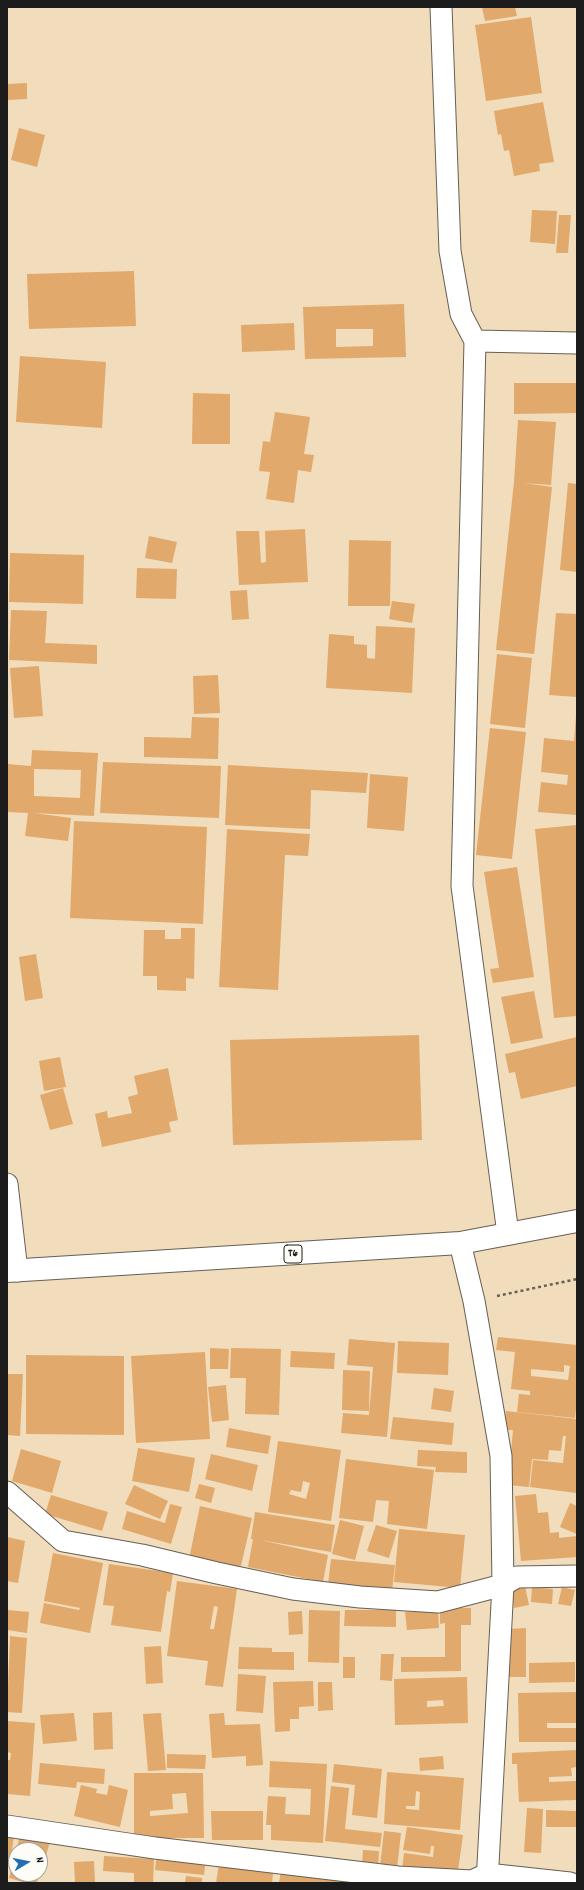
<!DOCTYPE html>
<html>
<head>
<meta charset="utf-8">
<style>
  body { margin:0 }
  #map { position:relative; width:584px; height:1890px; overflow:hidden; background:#f1dcbc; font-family:Dekko,sans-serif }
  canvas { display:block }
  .frame { position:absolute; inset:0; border:8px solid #1c1c1c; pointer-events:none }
  .north { position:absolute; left:8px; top:1842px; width:40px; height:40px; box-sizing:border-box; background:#fdfcf7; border:1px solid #a3a29f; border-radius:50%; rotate:80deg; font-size:11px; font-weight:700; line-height:16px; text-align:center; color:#1c1c1c }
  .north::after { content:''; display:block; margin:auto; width:14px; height:18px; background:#1f6fb2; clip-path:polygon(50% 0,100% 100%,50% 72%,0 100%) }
</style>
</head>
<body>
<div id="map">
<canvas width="584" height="1890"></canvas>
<div class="frame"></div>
<div class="north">N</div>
</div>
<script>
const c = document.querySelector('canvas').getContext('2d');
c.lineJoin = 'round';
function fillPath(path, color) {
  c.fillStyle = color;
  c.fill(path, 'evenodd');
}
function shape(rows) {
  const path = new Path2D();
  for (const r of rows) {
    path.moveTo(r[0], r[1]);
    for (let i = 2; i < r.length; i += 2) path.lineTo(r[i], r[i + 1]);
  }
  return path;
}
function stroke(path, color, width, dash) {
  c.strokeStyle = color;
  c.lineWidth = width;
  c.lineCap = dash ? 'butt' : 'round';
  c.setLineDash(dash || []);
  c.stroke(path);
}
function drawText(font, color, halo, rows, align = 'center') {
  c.font = font + ' Dekko,sans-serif';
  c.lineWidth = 3;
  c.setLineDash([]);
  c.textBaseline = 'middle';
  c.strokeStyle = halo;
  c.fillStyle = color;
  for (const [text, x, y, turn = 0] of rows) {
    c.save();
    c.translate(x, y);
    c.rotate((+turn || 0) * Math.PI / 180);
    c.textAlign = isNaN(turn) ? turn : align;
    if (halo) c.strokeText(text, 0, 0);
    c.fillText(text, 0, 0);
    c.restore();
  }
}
const building = shape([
  [482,7,515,7,517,16,485,21],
  [531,17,542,93,486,101,475,25],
  [27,83,27,99,7,100,7,84],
  [543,102,554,162,539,164,540,171,514,176,509,150,504,151,501,134,498,135,494,111],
  [19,128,45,135,37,167,11,160],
  [532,210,557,211,555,244,530,242],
  [559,215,571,215,568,253,556,253],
  [134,271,136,326,29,329,27,274],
  [404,304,406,357,305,359,303,307],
  [336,329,373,329,373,346,336,347],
  [294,323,295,350,242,352,241,325],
  [20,356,106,362,102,428,16,422],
  [514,383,577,383,577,413,514,414],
  [193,393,230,394,230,444,192,444],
  [275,412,310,417,304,454,314,455,311,472,298,470,294,503,266,499,270,472,259,471,263,441,270,442],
  [518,420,556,422,551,485,524,483,552,487,534,654,496,650,514,482],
  [568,483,577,484,577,572,560,570],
  [305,529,308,582,239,585,236,531,259,531,261,563,266,562,265,531],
  [149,536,177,542,172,563,145,558],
  [349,540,391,541,390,606,348,606],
  [10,553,84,555,83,604,9,602],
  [137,568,177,569,176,599,136,598],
  [247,590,249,619,232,620,230,591],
  [392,601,415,604,412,623,389,619],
  [11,610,47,611,45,643,97,645,97,664,9,660],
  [556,613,577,614,577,697,549,695],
  [376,626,415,628,412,693,326,688,329,634,354,636,354,644,367,645,367,658,375,659],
  [497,654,532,658,525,728,490,724],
  [39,666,43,716,14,718,10,668],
  [218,675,220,713,194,714,193,676],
  [576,716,577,815,538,812,541,782,567,785,568,775,541,772,544,738,574,741],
  [192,717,219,718,218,759,144,757,144,737,191,738],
  [490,728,526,732,512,859,476,855],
  [32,750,98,753,94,816,34,813,71,818,68,841,25,836,28,813,7,812,7,764,31,766],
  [34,769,81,770,80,798,34,796],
  [103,762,221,766,219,818,100,813],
  [228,765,368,773,366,793,311,790,310,829,225,825],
  [370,774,408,777,404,831,367,828],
  [74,821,207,827,203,924,70,918],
  [577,825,577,1016,554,1018,535,829],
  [227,829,310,834,308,856,285,855,278,990,219,987],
  [517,867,534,977,493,983,490,969,499,968,484,872],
  [181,928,195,928,194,979,186,978,186,991,157,990,157,976,143,976,144,930,165,930,165,939,181,939],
  [36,954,43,998,25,1001,19,957],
  [534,991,543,1038,511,1044,501,997],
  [419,1035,422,1140,233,1145,230,1040],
  [577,1037,577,1086,521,1099,515,1072,509,1073,505,1054],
  [60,1057,66,1087,44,1091,39,1061],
  [168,1068,178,1120,169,1122,171,1132,102,1147,95,1114,107,1111,108,1118,132,1113,128,1097,138,1094,134,1076],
  [63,1088,73,1124,50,1130,40,1095],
  [498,1337,577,1345,577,1400,575,1418,517,1412,519,1394,530,1395,530,1391,511,1389,515,1352,496,1350],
  [564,1365,570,1366,568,1380,531,1376,531,1369,564,1372],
  [349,1339,395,1343,387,1437,341,1433,343,1413,369,1415,373,1367,347,1365],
  [398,1341,449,1343,448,1375,397,1373],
  [210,1348,229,1349,228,1369,210,1369],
  [231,1348,281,1349,279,1415,245,1414,246,1378,230,1378],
  [291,1351,335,1353,334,1369,290,1367],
  [205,1352,210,1439,136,1443,131,1356],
  [26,1355,124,1356,124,1435,26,1434],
  [343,1370,370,1371,369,1411,342,1410],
  [7,1374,23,1374,20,1436,7,1435],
  [226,1385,229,1420,212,1422,208,1387],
  [434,1388,454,1391,451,1412,431,1409],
  [506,1411,577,1419,576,1493,530,1487,533,1460,563,1463,566,1436,563,1436,561,1451,549,1450,548,1460,532,1459,529,1487,508,1485,513,1430,504,1430],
  [393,1417,454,1423,452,1445,390,1439],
  [229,1428,271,1436,268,1454,226,1447],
  [278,1441,341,1450,331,1521,268,1512],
  [303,1481,310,1483,306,1499,289,1494,291,1490,301,1492],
  [138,1448,195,1458,189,1492,132,1481],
  [21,1449,61,1461,52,1493,12,1481],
  [418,1450,467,1452,467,1473,435,1472,436,1467,417,1466],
  [211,1454,258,1465,252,1491,205,1479],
  [346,1459,434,1470,427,1529,387,1524,389,1501,376,1500,373,1522,339,1518],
  [199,1484,215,1488,211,1503,195,1498],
  [134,1485,168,1501,160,1519,125,1504],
  [536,1494,538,1513,548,1512,550,1533,559,1532,559,1538,577,1536,577,1557,521,1561,515,1496],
  [51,1495,108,1512,102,1531,45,1514],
  [570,1503,577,1506,577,1534,560,1527],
  [170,1504,182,1507,171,1544,122,1529,127,1511,165,1523],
  [200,1506,252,1518,240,1570,189,1559],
  [255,1512,335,1525,331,1552,260,1540,328,1555,323,1582,248,1567,253,1539,251,1539],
  [340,1520,364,1526,355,1560,332,1554],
  [376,1525,397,1531,389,1558,367,1551],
  [399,1529,465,1535,460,1588,394,1582],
  [7,1537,25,1541,18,1583,7,1581],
  [53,1553,103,1563,90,1633,40,1623,44,1603,79,1610,80,1608,44,1601],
  [331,1559,395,1565,392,1591,328,1584],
  [109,1564,173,1573,170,1592,167,1591,161,1632,111,1625,114,1606,103,1605],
  [177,1581,237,1589,223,1687,205,1685,208,1661,167,1656],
  [214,1606,218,1607,214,1629,210,1629],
  [525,1586,529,1605,514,1608,511,1589],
  [532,1587,553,1589,552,1604,531,1602],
  [562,1587,575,1590,571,1606,558,1604],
  [440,1608,471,1608,471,1625,461,1625,461,1671,401,1672,401,1657,445,1657,445,1623,440,1624],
  [7,1610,29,1612,27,1633,7,1630],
  [309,1610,340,1611,339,1663,308,1662],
  [345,1610,396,1610,396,1627,344,1626],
  [438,1610,439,1628,407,1630,405,1612],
  [302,1611,303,1634,289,1635,288,1612],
  [526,1628,526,1677,509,1677,508,1629],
  [10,1636,27,1638,22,1713,7,1712],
  [161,1646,163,1683,146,1684,144,1647],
  [239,1647,272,1648,272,1652,294,1652,294,1670,238,1669],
  [381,1654,394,1654,392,1681,380,1680],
  [343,1657,355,1657,355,1678,343,1678],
  [575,1662,575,1682,529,1683,529,1663],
  [238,1674,266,1676,263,1713,236,1711],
  [467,1677,468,1723,395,1725,394,1679],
  [443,1700,444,1706,427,1707,427,1701],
  [313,1681,314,1706,299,1707,299,1719,290,1719,290,1731,275,1732,273,1682],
  [318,1682,332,1682,333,1710,318,1711],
  [577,1692,577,1723,547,1723,547,1728,577,1728,577,1742,519,1742,518,1693],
  [112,1712,113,1749,94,1750,93,1713],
  [74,1713,77,1741,43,1744,40,1715],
  [161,1713,166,1770,148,1771,143,1714],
  [224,1713,225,1725,260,1724,263,1765,246,1766,246,1756,212,1758,209,1714],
  [7,1721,35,1723,30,1796,7,1794,7,1760,10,1760,11,1753,7,1752],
  [577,1750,576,1767,571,1768,572,1776,549,1777,549,1782,577,1781,576,1800,519,1802,517,1764,512,1764,512,1753],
  [167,1754,206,1755,205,1769,167,1768],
  [443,1756,444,1769,420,1771,419,1758],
  [270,1761,327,1764,323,1843,271,1840,271,1825,266,1825,268,1796,286,1797,285,1814,310,1815,311,1789,269,1787],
  [40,1763,105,1769,104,1784,77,1782,76,1788,38,1784],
  [334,1764,382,1769,377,1818,352,1815,355,1785,332,1782],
  [387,1772,464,1778,460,1830,384,1824],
  [416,1791,420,1792,419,1810,406,1809,406,1806,415,1806],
  [134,1773,203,1773,204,1838,134,1838],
  [186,1793,188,1813,150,1816,150,1811,173,1809,172,1794],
  [81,1785,97,1789,96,1793,107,1795,109,1785,128,1790,120,1827,74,1816],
  [331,1786,349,1788,345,1829,382,1833,380,1847,325,1841],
  [527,1808,543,1809,541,1853,524,1852],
  [546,1810,577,1811,577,1827,546,1827],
  [211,1811,263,1811,263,1840,212,1840],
  [407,1827,463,1835,457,1878,402,1870,404,1853,433,1857,434,1846,431,1846,430,1854,403,1850],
  [384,1831,401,1833,397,1868,380,1866],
  [21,1833,50,1841,46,1856,40,1854,40,1850,16,1850],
  [7,1834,14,1835,11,1858,7,1858],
  [363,1850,379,1851,378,1866,362,1864],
  [157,1852,206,1857,204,1875,155,1870],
  [15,1853,16,1874,39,1874,37,1883,26,1883,9,1878],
  [104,1856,154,1859,153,1883,134,1883,134,1873,103,1871],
  [220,1857,274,1865,272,1883,216,1883],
  [94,1861,95,1883,75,1883,74,1862],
  [282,1864,345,1875,343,1883,279,1883],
  [186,1876,202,1878,202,1883,185,1883]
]);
const path = shape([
  [497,1296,577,1279]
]);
const minor = shape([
  [441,7,450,251,461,314,475,341],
  [7,1184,17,1271],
  [508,1234,462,886,475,341,577,343],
  [460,1243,474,1301,501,1456,503,1585,487,1883],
  [7,1492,63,1541,142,1555,217,1573,293,1589,360,1597,438,1602,503,1585,517,1577,577,1576],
  [7,1826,155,1848,398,1877,472,1881,487,1874,570,1883]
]);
const trunk = shape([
  [7,1271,460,1243,577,1221]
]);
const shields = [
  [293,1254,18]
];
const shieldNames = [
  ["T6",293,1254]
];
fillPath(building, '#e1a96b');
stroke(minor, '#675f54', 23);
stroke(trunk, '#675f54', 24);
stroke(path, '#675f54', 2.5, [3, 3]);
stroke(minor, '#fff', 21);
stroke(trunk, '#fff', 22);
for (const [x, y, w] of shields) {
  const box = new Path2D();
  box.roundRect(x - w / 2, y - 9, w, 18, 3);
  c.fillStyle = '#fdfcf7';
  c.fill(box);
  stroke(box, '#1c1c1c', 1);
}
drawText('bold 11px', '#1c1c1c', null, shieldNames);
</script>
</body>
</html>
